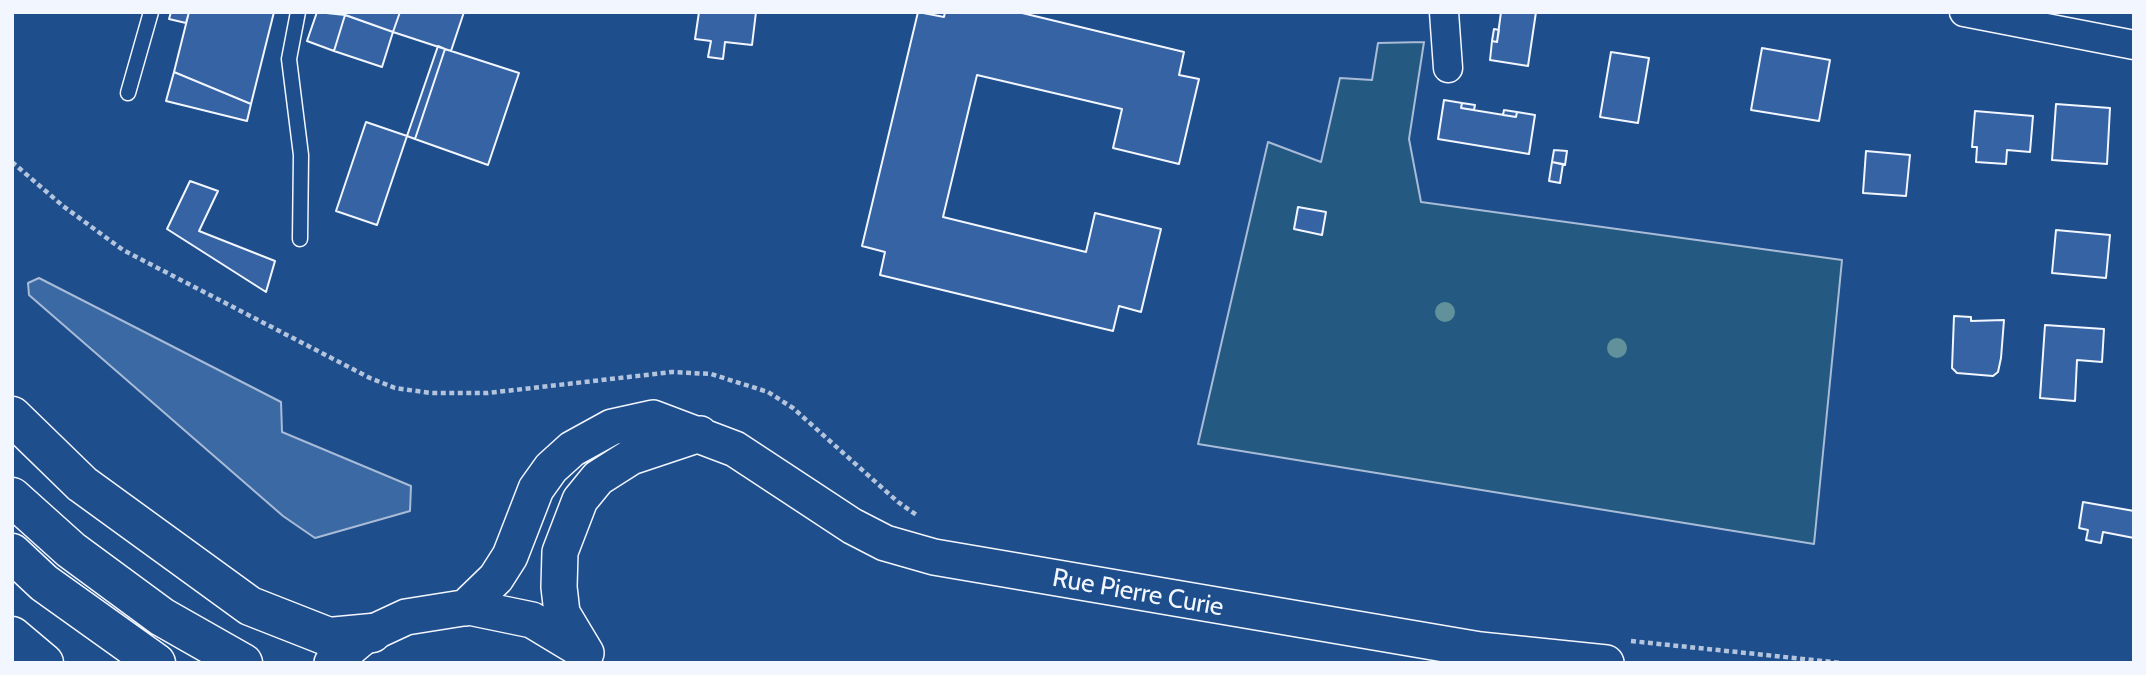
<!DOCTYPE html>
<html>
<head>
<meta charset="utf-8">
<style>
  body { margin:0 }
  #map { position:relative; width:2146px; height:675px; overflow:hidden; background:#1f4e8c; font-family:Cabin,sans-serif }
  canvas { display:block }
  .frame { position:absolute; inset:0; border:14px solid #f2f6ff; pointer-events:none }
</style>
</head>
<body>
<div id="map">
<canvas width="2146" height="675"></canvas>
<div class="frame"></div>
</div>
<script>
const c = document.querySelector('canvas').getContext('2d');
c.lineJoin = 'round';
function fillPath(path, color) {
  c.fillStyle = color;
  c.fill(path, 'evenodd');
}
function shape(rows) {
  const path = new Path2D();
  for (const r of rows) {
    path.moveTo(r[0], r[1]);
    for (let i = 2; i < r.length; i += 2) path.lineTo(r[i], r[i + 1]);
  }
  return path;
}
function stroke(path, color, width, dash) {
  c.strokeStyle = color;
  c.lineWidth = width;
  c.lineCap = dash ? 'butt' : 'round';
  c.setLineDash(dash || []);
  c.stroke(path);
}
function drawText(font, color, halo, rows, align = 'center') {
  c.font = font + ' Cabin,sans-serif';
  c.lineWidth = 5;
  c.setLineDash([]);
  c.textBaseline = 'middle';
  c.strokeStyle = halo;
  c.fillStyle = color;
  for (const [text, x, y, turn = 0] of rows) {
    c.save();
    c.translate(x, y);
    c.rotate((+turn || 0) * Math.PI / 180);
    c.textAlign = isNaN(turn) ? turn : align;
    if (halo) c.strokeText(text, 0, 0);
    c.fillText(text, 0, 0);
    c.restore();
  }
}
const green = shape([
  [1424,42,1409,139,1421,202,1842,260,1814,544,1198,444,1268,142,1321,162,1340,78,1372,80,1378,43,1424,42]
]);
const water = shape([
  [39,278,281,402,282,432,411,486,410,511,315,538,283,516,29,295,28,283,39,278]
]);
const building = shape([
  [171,12,189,12,186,23,169,19,171,12],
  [189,12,274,12,251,104,174,72,189,12],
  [317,12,345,15,334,51,307,41,317,12],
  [337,12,400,12,393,32,337,12],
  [400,12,464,12,451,51,393,32,400,12],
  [699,12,756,12,752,45,725,42,723,59,708,57,711,41,695,39,699,12],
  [918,12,944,17,945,12,1018,12,1184,52,1179,75,1199,79,1179,164,1113,148,1122,109,977,75,943,217,1086,252,1095,213,1161,229,1141,312,1119,306,1113,331,880,275,885,252,862,246,918,12],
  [1501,12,1536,12,1528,66,1490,60,1492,41,1497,42,1501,12],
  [345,15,393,32,382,67,334,51,345,15],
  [1494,29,1499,30,1497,42,1492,41,1494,29],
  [438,46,445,49,415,139,407,136,438,46],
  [1762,48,1830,60,1819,121,1751,110,1762,48],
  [445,49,519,73,488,165,415,139,445,49],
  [1611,52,1649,58,1638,123,1600,117,1611,52],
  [174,72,251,104,247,121,166,101,174,72],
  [1444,100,1462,103,1461,108,1516,117,1517,112,1535,115,1529,154,1438,139,1444,100],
  [1462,103,1475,105,1474,110,1461,108,1462,103],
  [2056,104,2110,108,2107,164,2052,160,2056,104],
  [1504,110,1517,112,1516,117,1503,115,1504,110],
  [1975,111,2033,116,2030,152,2007,150,2006,164,1976,162,1977,147,1972,147,1975,111],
  [366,122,407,136,377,225,336,211,366,122],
  [1554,150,1567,151,1565,165,1552,162,1554,150],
  [1866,151,1910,155,1906,196,1863,193,1866,151],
  [1552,162,1563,164,1560,183,1549,181,1552,162],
  [190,181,218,191,199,231,275,261,266,292,167,229,190,181],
  [1298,207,1326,212,1322,235,1294,229,1298,207],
  [2056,230,2110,235,2106,278,2052,273,2056,230],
  [1954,316,1971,317,1971,321,2004,320,2001,358,1998,372,1993,376,1957,373,1952,368,1954,316],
  [2045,325,2104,329,2102,362,2077,360,2075,401,2040,398,2045,325],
  [2083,502,2134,511,2134,538,2103,532,2101,543,2086,540,2088,530,2079,528,2083,502]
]);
const path = shape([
  [12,162,63,206,123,250,370,378,395,388,431,393,488,393,672,372,711,374,768,392,793,408,898,502,918,516],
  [1631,641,1842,663]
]);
const service = shape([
  [298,12,289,59,301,155,300,239],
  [128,93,151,12]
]);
const minor = shape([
  [1444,12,1448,68],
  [1964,12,2134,45]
]);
const tertiary = shape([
  [465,608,496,578,510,556,536,489,551,468,572,449,612,427,653,418,735,449,852,526,885,543,934,557,1480,650,1606,663],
  [586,653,562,613,559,587,560,552,580,500,598,478,631,457,700,434],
  [332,663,363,637,406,617,469,607,532,620,580,649]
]);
const primary = shape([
  [12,416,82,484,250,606,329,637,372,633],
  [12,497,71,550,162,617,243,663],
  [12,553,44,583,156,663],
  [12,636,44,663]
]);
const trees = [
  [1445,312],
  [1617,348]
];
const streetNames = [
  ["Rue Pierre Curie",1138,593,10]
];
fillPath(green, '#245a82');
stroke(green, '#a8bbd7', 2);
fillPath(water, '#3b69a3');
stroke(water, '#a8bbd7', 2);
fillPath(building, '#3563a3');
stroke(building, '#f2f6ff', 2);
stroke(service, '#f2f6ff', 17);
stroke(minor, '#f2f6ff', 31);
stroke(tertiary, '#f2f6ff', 38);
stroke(primary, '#f2f6ff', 41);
stroke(path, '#b3c4dc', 4.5, [5, 3.5]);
stroke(service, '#1f4e8c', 14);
stroke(minor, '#1f4e8c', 28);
stroke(tertiary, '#1f4e8c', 35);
stroke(primary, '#1f4e8c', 38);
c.fillStyle = '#61919a';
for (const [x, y] of trees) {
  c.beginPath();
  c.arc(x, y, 10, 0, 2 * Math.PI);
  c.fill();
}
drawText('26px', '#f2f6ff', '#1f4e8c', streetNames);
</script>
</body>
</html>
